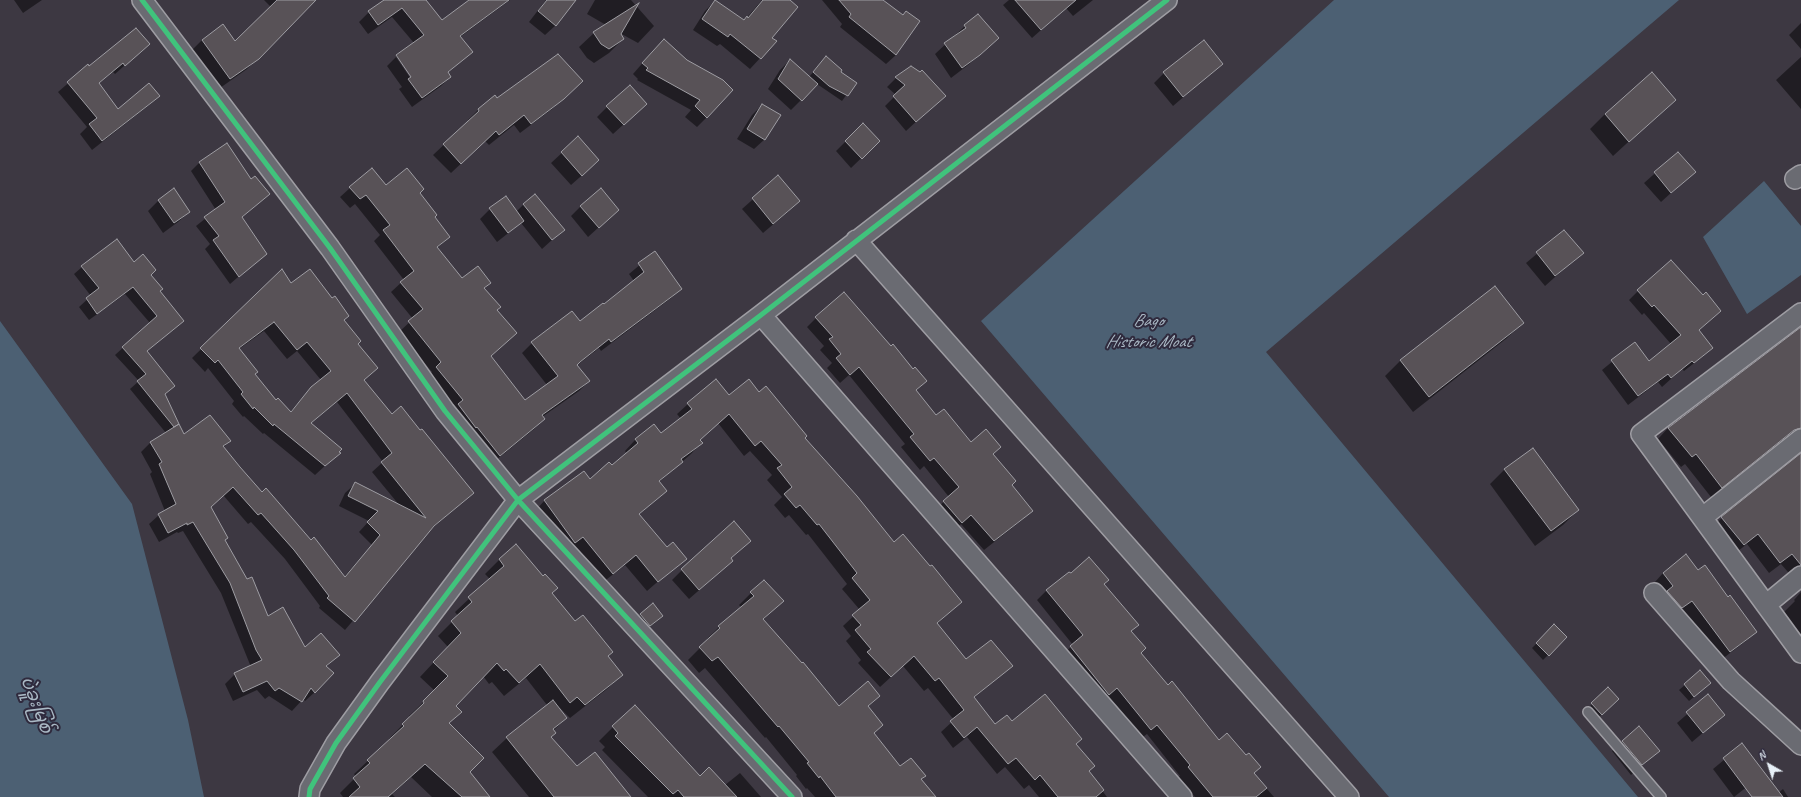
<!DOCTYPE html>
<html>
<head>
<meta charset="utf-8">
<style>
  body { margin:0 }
  #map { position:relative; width:1801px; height:797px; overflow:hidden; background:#3d3842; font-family:Caveat,sans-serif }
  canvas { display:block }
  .north { position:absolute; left:1749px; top:745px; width:40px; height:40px; -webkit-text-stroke:3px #2f2a3d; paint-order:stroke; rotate:321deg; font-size:11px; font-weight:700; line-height:16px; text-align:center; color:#e8f1f8 }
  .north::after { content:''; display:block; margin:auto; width:14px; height:18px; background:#e8f1f8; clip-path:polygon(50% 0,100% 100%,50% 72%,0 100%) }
</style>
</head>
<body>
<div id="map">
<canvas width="1801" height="797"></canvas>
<div class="north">N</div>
</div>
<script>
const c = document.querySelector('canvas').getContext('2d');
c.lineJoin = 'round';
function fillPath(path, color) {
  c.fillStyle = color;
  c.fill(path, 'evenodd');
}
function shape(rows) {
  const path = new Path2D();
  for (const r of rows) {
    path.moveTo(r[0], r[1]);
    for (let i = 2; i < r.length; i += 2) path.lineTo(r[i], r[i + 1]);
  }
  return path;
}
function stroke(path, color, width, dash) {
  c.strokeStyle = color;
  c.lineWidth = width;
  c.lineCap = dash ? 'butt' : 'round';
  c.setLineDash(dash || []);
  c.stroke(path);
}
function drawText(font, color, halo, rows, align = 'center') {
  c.font = font + ' Caveat,"Noto Sans Myanmar",sans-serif';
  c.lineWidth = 4;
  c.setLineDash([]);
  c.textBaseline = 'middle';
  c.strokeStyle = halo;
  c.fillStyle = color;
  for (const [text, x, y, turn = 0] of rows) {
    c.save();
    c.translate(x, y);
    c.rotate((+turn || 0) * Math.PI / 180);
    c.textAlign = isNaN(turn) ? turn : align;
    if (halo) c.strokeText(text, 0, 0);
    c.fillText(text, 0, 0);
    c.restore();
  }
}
const water = shape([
  [1334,0,1679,0,1266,352,1638,797,1389,797,981,321],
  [1764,181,1801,226,1801,275,1747,314,1703,237],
  [0,321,132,504,188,720,204,797,0,797]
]);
const shadow = shape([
  [14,0,42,0,23,13],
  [264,0,315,0,247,69,220,88,192,50,202,40,223,26,235,42,271,7],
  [386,0,424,0,442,22,471,0,510,0,460,37,471,52,447,73,450,77,441,86,412,107,399,89,402,87,387,66,396,57,413,82,415,80,396,56,414,43,392,17,368,34,359,22,369,12],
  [546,0,571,0,556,25,545,35,529,22],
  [595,0,631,0,654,26,638,43,618,32,623,39,609,53,594,63,587,58,579,47,594,33,606,25,587,14],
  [762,0,789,0,771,38,775,42,750,69,720,44,717,46,693,30,705,11,715,1,744,21],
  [822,0,876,0,896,55,886,64,840,27,842,24],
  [1009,0,1093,0,1073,16,1066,8,1032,38,1003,5],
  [1801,23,1801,49,1789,35],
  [965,26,987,48,968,65,951,78,935,54],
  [149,44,115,74,113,72,98,84,118,110,159,96,149,105,92,150,80,134,87,127,58,92,88,66,89,68],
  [654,50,687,61,707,117,697,127,685,117,691,110,637,80,638,79,633,74],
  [1801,57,1801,109,1776,80],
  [790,60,809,77,821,63,855,83,842,101,817,84,791,110,768,89,780,70],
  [1222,64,1173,106,1154,83,1164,73],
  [911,67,944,96,906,131,885,106,896,95,887,87,896,78],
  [572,91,552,109,520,133,514,125,489,145,485,141,451,173,433,155,469,121,468,120,478,110,497,99],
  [1675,99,1613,156,1590,129,1605,114],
  [762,105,765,139,754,149,737,139,752,115],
  [607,107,635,114,613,134,597,117],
  [578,138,588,170,571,185,551,163],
  [846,141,879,141,851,168,836,151],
  [226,145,251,181,269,194,241,218,266,253,230,284,205,249,210,244,196,226,216,210,191,171,199,163],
  [1678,153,1694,172,1661,202,1644,183],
  [778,177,789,211,763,233,742,209],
  [386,187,419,193,449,237,437,248,462,279,490,283,484,289,496,310,516,333,491,356,525,402,547,385,522,353,532,343,580,323,603,305,634,281,629,274,654,253,681,289,671,298,601,351,599,348,576,366,589,381,579,391,542,417,544,419,534,429,490,465,427,377,432,372,399,332,413,319,391,292,404,280,374,241,380,235,355,204,350,208,340,197,350,188],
  [173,190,189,212,178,222,163,233,148,211,158,201],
  [524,204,563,230,542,249,521,223,497,242,480,219,490,209,516,212],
  [581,206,618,210,588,237,571,216],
  [1564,231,1582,253,1545,286,1526,263],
  [133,264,150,275,159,291,183,321,146,352,178,423,175,427,184,436,229,441,223,448,262,494,311,541,344,577,372,545,359,532,369,521,339,506,345,493,355,484,400,506,372,472,383,462,337,402,310,424,339,453,315,475,264,433,263,434,244,416,243,417,232,404,234,401,208,368,205,372,192,358,282,270,290,284,343,320,357,344,377,368,363,381,392,415,473,493,429,531,345,630,319,608,320,606,285,559,251,522,248,524,223,495,210,507,224,540,267,617,305,649,338,655,326,667,315,692,305,701,303,699,292,711,269,696,265,699,257,690,233,701,225,684,235,674,251,667,221,593,183,531,178,533,177,532,159,542,149,524,159,515,165,511,150,474,152,472,141,452,150,443,166,433,130,389,139,381,115,355,150,323,125,294,89,320,79,307,91,296,74,274,82,267],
  [264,331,287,359,297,351,321,380,302,398,290,412,276,402,254,374,239,349],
  [1495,287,1523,322,1507,338,1413,412,1385,376,1400,361],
  [1638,291,1703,296,1720,311,1698,331,1711,348,1702,357,1684,371,1682,369,1662,387,1658,382,1628,405,1602,370,1635,343,1649,362,1671,344,1644,313,1642,315,1629,300],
  [816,318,891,347,925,381,916,391,936,417,971,443,992,454,1011,485,1031,511,1022,520,984,550,961,524,952,532,934,511,949,497,924,466,920,470,901,447,905,444,849,375,840,383,827,368,832,363,820,350,824,346,807,327],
  [1801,328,1801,447,1789,438,1783,441,1711,497,1685,464,1681,467,1658,439,1668,428],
  [759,393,803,438,894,543,961,602,937,624,966,661,1011,666,974,698,995,725,1011,722,1075,744,1088,772,1107,797,1039,797,1029,785,1024,789,1005,767,997,774,967,737,953,748,941,732,954,720,928,688,924,691,903,666,880,687,858,663,861,660,846,641,851,636,843,626,860,610,842,589,847,584,808,534,806,535,789,515,785,518,774,505,782,497,767,480,772,475,750,451,744,456,718,423,699,440,701,443,691,454,659,482,666,491,638,515,667,548,685,558,647,591,625,565,602,583,535,511,545,500,589,480,611,467,627,454,625,451,635,440,654,426,661,434,681,419,677,414,688,404,729,396],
  [1801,454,1801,587,1781,564,1769,573,1747,544,1733,555,1711,528,1722,518],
  [1505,469,1578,510,1563,525,1535,546,1490,484],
  [750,541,730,559,721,571,689,599,672,580,682,570],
  [499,560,551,594,621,675,607,689,570,718,560,708,559,709,566,718,553,731,550,738,577,768,630,797,529,797,492,752,507,738,547,705,526,678,504,696,492,682,489,684,483,676,455,706,448,724,469,772,489,797,432,797,411,777,392,794,395,797,343,797,340,793,356,777,354,774,390,740,389,739,410,717,409,716,435,691,420,677,448,647,438,636,458,616,455,612,490,579,485,574],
  [1698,572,1727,599,1756,632,1747,640,1721,660,1683,609,1673,617,1665,594,1655,582,1663,573],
  [1103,584,1137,625,1130,632,1140,653,1167,686,1219,742,1253,773,1274,797,1195,797,1178,777,1180,776,1147,734,1140,739,1060,657,1073,645,1037,600,1047,590],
  [1801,592,1801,640,1780,616,1795,601,1794,600],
  [751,593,782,601,763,620,838,708,879,696,867,707,873,733,900,768,924,776,920,780,935,797,815,797,807,788,806,789,796,776,797,775,766,737,765,738,705,668,699,673,688,660,708,640,707,639,719,627,741,607,739,605],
  [641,614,657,621,645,630,636,619],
  [1554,626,1566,637,1543,660,1532,648],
  [1700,672,1705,688,1689,701,1679,690],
  [1608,689,1617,699,1597,719,1587,709],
  [1708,696,1724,715,1692,742,1677,723],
  [613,727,700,777,725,785,740,773,761,797,648,797,602,750,605,747,599,741],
  [1622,741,1658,751,1631,775,1612,751],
  [1742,745,1753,782,1734,797,1713,769],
  [1783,789,1788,797,1773,797]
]);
const building = shape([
  [277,0,316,0,259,59,230,79,202,40,223,24,235,41,277,0],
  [384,0,426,0,442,20,469,0,509,0,460,36,473,52,448,72,451,77,422,98,408,79,411,77,396,55,424,35,402,8,378,25,368,11,384,0],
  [547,0,576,0,556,26,538,11,547,0],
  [715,0,744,20,747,16,748,18,763,0,790,0,798,7,772,38,777,41,761,59,730,34,728,37,702,19,715,0],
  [839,0,883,0,903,15,906,11,920,21,896,55,849,17,851,14,839,0],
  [1015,0,1076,0,1041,30,1015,0],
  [639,3,621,34,624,39,609,49,601,44,593,32,639,3],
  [978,14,999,38,980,55,962,68,944,43,966,28,964,25,978,14],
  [136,28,150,44,125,66,123,63,99,83,118,109,149,83,160,96,102,141,89,124,97,118,67,82,88,64,89,66,136,28],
  [664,39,687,60,723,80,733,90,707,118,695,106,700,100,646,70,648,68,642,63,664,39],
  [1204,40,1223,64,1183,97,1163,72,1204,40],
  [558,54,583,81,564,99,531,124,524,115,499,135,496,131,461,164,443,144,479,111,478,109,495,95,497,98,558,54],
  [826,56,842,70,841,72,857,83,848,96,829,86,813,72,826,56],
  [790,59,818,84,802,101,778,79,790,59],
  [911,66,920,72,922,70,946,96,916,122,893,96,905,85,895,77,911,66],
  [1652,72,1676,100,1629,142,1605,114,1652,72],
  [630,85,647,104,624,125,606,106,630,85],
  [762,104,781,115,765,140,747,129,762,104],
  [863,123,880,141,862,159,845,141,863,123],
  [578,136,599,160,582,176,561,152,578,136],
  [227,143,251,179,255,176,270,194,242,217,267,254,239,277,213,240,219,236,204,217,225,202,199,162,227,143],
  [1678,152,1696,172,1671,193,1654,172,1678,152],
  [372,168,386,185,407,168,424,189,420,193,437,215,435,217,450,237,437,247,462,278,478,266,491,283,484,288,501,307,497,310,517,333,491,356,525,400,558,376,531,342,572,311,580,321,603,303,604,304,644,272,638,263,655,251,682,289,611,342,609,339,580,362,577,365,590,381,542,415,545,419,500,456,477,427,476,428,458,404,463,400,436,367,441,362,408,321,423,309,400,282,414,271,383,230,390,225,366,195,360,199,349,187,372,168],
  [778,175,800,201,773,224,752,198,778,175],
  [174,188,190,212,174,223,158,200,174,188],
  [601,188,619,210,599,228,580,206,601,188],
  [535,194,565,230,552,240,523,204,535,194],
  [506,196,524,221,508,233,489,208,506,196],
  [1564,230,1584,253,1555,276,1536,252,1564,230],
  [117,239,134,262,143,254,156,270,151,275,163,289,160,291,184,321,147,351,175,386,165,394,179,424,174,427,137,381,146,374,122,347,157,316,133,287,97,314,86,298,99,288,81,266,117,239],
  [1671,260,1703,295,1706,292,1721,311,1699,330,1713,348,1694,363,1692,361,1671,378,1668,374,1638,396,1611,360,1635,342,1649,361,1681,335,1654,305,1652,307,1637,290,1671,260],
  [282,269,291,283,310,269,332,298,335,296,349,316,344,320,361,341,358,344,378,368,364,380,392,414,401,406,420,430,422,429,474,493,434,526,355,622,327,598,329,596,294,550,261,513,258,515,233,487,211,507,228,538,225,540,247,579,252,577,268,616,283,607,305,647,321,633,340,655,326,666,334,673,315,693,311,688,302,702,279,688,275,691,267,681,243,692,234,673,262,660,256,650,230,583,193,522,187,525,187,523,168,533,158,514,176,504,159,464,162,462,150,442,179,424,184,434,210,415,231,441,223,446,240,467,262,492,266,488,311,540,314,537,345,577,380,535,367,522,378,511,348,496,355,482,426,518,381,462,392,453,347,393,311,423,342,449,339,452,341,453,325,466,274,424,273,426,254,407,253,409,241,394,243,392,218,360,215,363,200,348,282,269],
  [274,322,297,350,307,342,331,371,311,387,291,412,278,398,276,400,255,374,258,372,239,348,274,322],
  [1495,286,1524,323,1429,397,1400,360,1495,286],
  [844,292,891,346,893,344,913,369,915,367,927,381,916,390,936,415,944,409,971,442,986,429,1001,447,993,454,1016,481,1012,485,1033,511,994,541,971,515,962,523,943,501,959,487,934,458,930,461,910,437,914,434,859,367,850,375,836,358,841,354,829,339,833,337,815,317,844,292],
  [1801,327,1801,428,1794,430,1722,488,1696,454,1692,457,1668,428,1801,327],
  [716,379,729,395,749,379,759,392,766,386,807,436,805,438,857,496,894,542,903,534,930,566,932,565,962,602,937,623,966,659,991,640,1013,666,974,697,995,724,1007,715,1012,721,1045,694,1082,739,1076,744,1095,766,1089,771,1104,790,1096,797,1058,797,1040,775,1035,780,1016,758,1008,764,977,727,964,738,950,721,964,710,939,678,935,681,914,656,891,677,867,652,871,649,855,630,861,625,852,615,870,600,852,578,857,573,819,524,817,525,800,505,796,508,784,494,792,487,777,468,782,465,761,441,755,446,729,414,700,440,703,443,681,459,683,462,659,481,667,491,639,514,667,547,673,542,687,559,658,582,636,555,613,574,583,537,575,543,544,500,584,471,590,479,609,462,612,465,638,443,635,439,654,424,661,433,692,409,687,403,716,379],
  [1533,448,1579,510,1551,531,1504,469,1533,448],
  [1801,453,1801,565,1792,554,1780,563,1758,534,1744,545,1721,517,1801,453],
  [734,521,751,541,731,558,733,561,699,590,681,569,734,521],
  [516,544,543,576,545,574,558,588,552,593,575,621,583,615,613,652,608,656,623,675,585,705,577,697,570,703,540,664,519,683,506,669,504,671,497,663,456,706,462,712,449,723,484,758,470,772,490,797,462,797,425,764,388,797,349,797,360,787,353,778,370,763,367,760,404,726,402,724,424,703,423,701,448,676,433,662,461,633,451,621,472,602,468,597,504,566,499,559,516,544],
  [1686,554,1698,570,1705,565,1728,597,1730,595,1757,632,1730,652,1692,601,1682,608,1667,591,1673,586,1663,573,1686,554],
  [1089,557,1109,580,1104,584,1139,625,1131,631,1146,648,1141,653,1168,685,1172,681,1219,740,1227,733,1246,755,1249,753,1261,767,1254,773,1267,788,1256,797,1213,797,1188,767,1190,765,1157,725,1151,730,1117,688,1109,695,1070,646,1083,635,1046,590,1069,572,1071,573,1089,557],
  [764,580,784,601,763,619,802,663,803,662,839,706,868,681,880,696,868,706,883,725,874,733,900,766,911,758,926,776,921,779,936,797,836,797,820,776,819,778,807,763,809,762,779,726,778,727,718,657,712,661,699,647,720,628,718,626,754,596,750,592,764,580],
  [653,603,663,616,650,626,640,614,653,603],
  [1554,624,1567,637,1549,656,1536,643,1554,624],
  [1700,670,1711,683,1694,697,1684,684,1700,670],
  [1608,687,1619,699,1602,715,1591,703,1608,687],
  [1708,694,1725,715,1703,733,1686,712,1708,694],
  [553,700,567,718,553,729,556,733,551,737,577,766,595,752,631,797,554,797,506,737,553,700],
  [635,705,700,776,709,767,737,797,684,797,678,790,673,794,615,736,618,733,612,726,635,705],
  [1639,726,1660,751,1642,765,1622,741,1639,726],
  [1742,743,1783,797,1752,797,1723,758,1742,743]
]);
const lane = shape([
  [1588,712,1661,797]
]);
const street = shape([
  [142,0,330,248,445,411,518,500,792,797],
  [1795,179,1801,175],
  [856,240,1349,797],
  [1801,313,1641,434,1801,653],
  [761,315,1182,797],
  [1703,517,1801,439],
  [1654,593,1731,681,1801,745],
  [1767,604,1801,576],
  [309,797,310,789,336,743,380,682,518,500,761,315,1167,0]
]);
const cycleway = shape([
  [142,0,330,248,445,411,518,500,792,797],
  [309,797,310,789,336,743,380,682,518,500,761,315,1167,0]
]);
const waterNames = [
  ["Bago",1148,321],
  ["Historic Moat",1148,342],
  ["ပဲခူးမြစ်",36,705,69]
];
fillPath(water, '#4c6073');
fillPath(shadow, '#0007');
fillPath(building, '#585257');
stroke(building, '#9e9da3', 1);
stroke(lane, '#9e9da3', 12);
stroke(street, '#9e9da3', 22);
stroke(lane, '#6a6b72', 9);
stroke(street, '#6a6b72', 19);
stroke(cycleway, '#40c37c', 5);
drawText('italic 18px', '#aab9c5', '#2f2a3d', waterNames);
</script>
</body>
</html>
